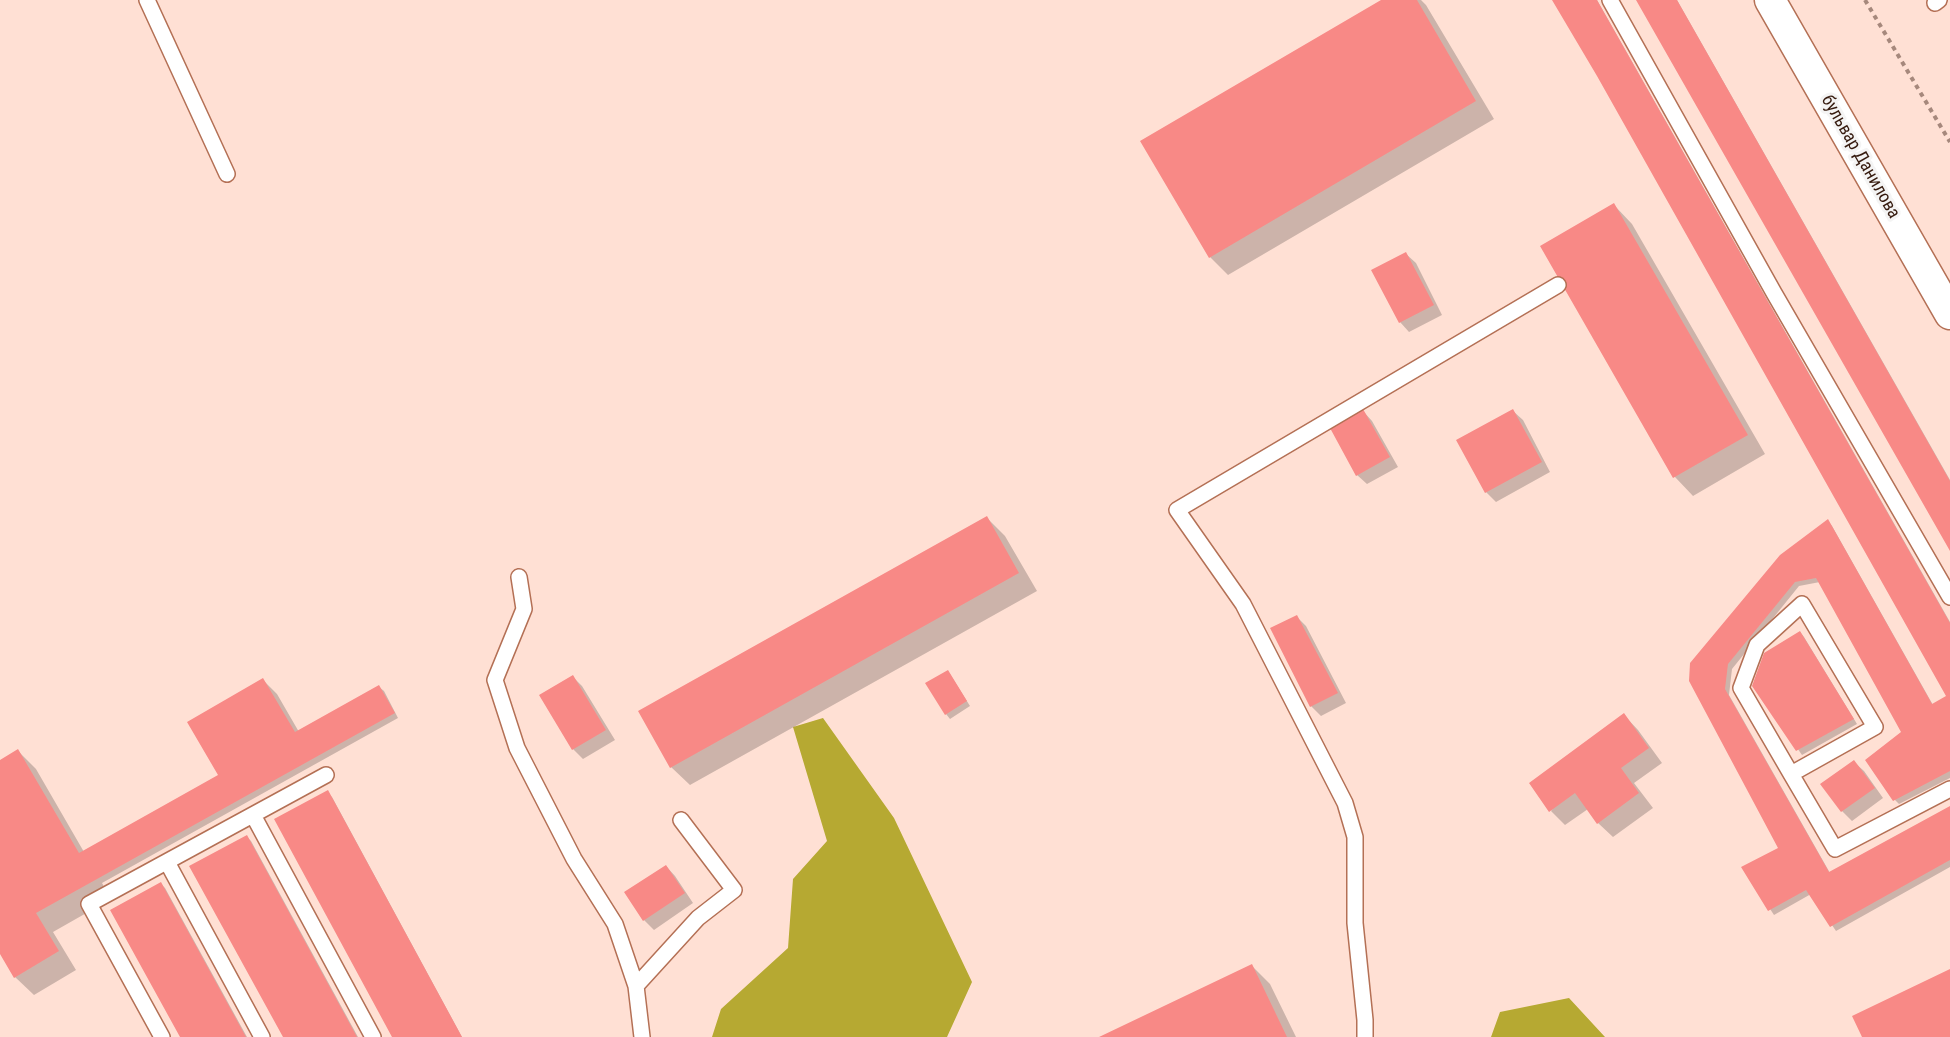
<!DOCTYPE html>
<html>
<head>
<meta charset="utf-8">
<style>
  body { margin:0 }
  canvas { display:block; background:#ffe0d4 }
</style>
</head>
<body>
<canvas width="1950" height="1037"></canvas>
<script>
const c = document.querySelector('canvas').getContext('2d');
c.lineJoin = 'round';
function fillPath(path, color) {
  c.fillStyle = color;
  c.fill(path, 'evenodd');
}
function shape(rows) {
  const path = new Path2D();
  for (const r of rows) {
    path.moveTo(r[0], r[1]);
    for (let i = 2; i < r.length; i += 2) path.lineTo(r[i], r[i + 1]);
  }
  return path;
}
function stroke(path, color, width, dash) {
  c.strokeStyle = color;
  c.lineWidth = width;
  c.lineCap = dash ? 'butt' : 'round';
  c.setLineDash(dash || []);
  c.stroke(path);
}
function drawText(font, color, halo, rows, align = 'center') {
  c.font = font + ' "Roboto Condensed",sans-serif';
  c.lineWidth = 6;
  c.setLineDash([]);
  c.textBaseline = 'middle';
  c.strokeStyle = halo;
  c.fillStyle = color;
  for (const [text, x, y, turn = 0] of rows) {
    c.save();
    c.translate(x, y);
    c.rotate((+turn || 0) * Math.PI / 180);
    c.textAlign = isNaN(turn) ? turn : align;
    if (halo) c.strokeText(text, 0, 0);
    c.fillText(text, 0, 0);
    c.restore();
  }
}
const forest = shape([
  [823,718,894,818,972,982,947,1037,712,1037,721,1009,788,948,793,879,827,841,793,727],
  [1569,998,1605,1037,1491,1037,1500,1012]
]);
const shadow = shape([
  [1384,0,1421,0,1426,5,1494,119,1228,275,1210,257],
  [1554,0,1597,0,1950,622,1950,778,1899,804,1895,800,1902,732,1820,582,1799,586,1732,669,1729,695,1830,873,1950,808,1950,867,1836,931,1811,894,1774,915,1743,868,1780,849,1690,681,1828,521,1832,526,1933,705,1948,697,1598,76],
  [1638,0,1677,0,1950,480,1950,548],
  [1614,205,1632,224,1765,454,1693,496,1675,477,1542,247],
  [1406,254,1416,263,1442,315,1409,332,1400,322],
  [1363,411,1372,421,1398,467,1367,484,1357,475],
  [1513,411,1523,420,1550,472,1496,502,1486,492],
  [987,518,1005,536,1037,591,690,785,671,767],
  [1296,616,1306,626,1346,703,1321,716,1311,706],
  [1800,632,1804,637,1857,724,1802,755,1754,686],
  [948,671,970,706,950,719,946,714],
  [573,677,582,686,615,740,583,759,573,749,541,696],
  [263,680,277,694,299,732,379,687,384,691,398,718,102,883,111,899,53,932,76,970,34,995,15,977,0,951,0,761,18,751,36,769,84,852,221,776],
  [1624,715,1638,730,1662,763,1634,783,1653,808,1613,837,1598,823,1588,809,1565,825,1551,811],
  [1854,762,1864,771,1883,798,1852,821,1842,811,1823,785],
  [327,792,332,797,462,1037,394,1037],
  [247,837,251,841,358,1037,284,1037],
  [666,866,675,876,693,903,654,930,644,920],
  [161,884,165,888,247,1037,181,1037],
  [1252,966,1270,984,1296,1037,1103,1037]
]);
const building = shape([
  [1381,0,1417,0,1476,101,1209,258,1140,141],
  [1552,0,1597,0,1950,623,1950,771,1893,801,1865,760,1901,732,1816,578,1795,582,1728,664,1725,689,1829,872,1950,806,1950,860,1830,927,1806,890,1768,911,1741,867,1778,848,1689,681,1690,663,1780,555,1828,519,1932,704,1946,696,1597,76],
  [1636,0,1677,0,1950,481,1950,551],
  [1614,203,1748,435,1673,478,1540,246],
  [1406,252,1434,305,1399,323,1371,270],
  [1363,409,1390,457,1356,476,1330,428],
  [1513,409,1542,462,1485,493,1456,440],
  [987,516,1019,573,670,768,638,711],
  [1297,615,1338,693,1310,707,1270,628],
  [1800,631,1854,719,1796,751,1752,686,1764,653],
  [948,670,967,701,945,715,925,683],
  [573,675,606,730,572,750,539,695],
  [263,678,295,732,379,685,395,713,36,913,59,951,14,978,0,954,0,760,18,749,79,853,218,775,187,722],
  [1624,713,1649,748,1621,768,1639,793,1597,824,1575,793,1549,812,1529,783],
  [1854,760,1875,788,1841,812,1820,784],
  [328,790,462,1037,392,1037,274,819],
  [247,835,357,1037,283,1037,189,866],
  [666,865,685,893,643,921,624,892],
  [161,882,246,1037,180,1037,110,910],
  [1252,964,1287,1037,1099,1037],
  [1950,969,1950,1037,1862,1037,1852,1016]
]);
const path = shape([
  [1865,0,1950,142]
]);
const service = shape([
  [147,0,227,174],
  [1610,0,1774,293,1950,597],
  [1935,3,1939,0],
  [519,577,524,609,495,680,517,748,574,859,615,924,636,986],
  [1791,774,1875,727,1802,604,1757,645,1741,688,1791,774,1835,849,1950,789],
  [253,815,373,1037],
  [167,862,262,1037],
  [162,1037,89,904,326,775],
  [642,1037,636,986,698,918,734,890,681,820],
  [1365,1037,1365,1020,1355,923,1355,837,1345,803,1243,604,1177,510,1558,285]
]);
const minor = shape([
  [1770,0,1950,314]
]);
const streetNames = [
  ["бульвар Данилова",1860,157,60]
];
fillPath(forest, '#b6a932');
fillPath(shadow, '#0003');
fillPath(building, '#f88986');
stroke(service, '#b47055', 18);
stroke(minor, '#b47055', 33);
stroke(path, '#a6887c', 4, [4.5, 4.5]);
stroke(service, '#fff', 15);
stroke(minor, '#fff', 30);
drawText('18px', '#351a0e', '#f4f4f4', streetNames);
</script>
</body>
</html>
